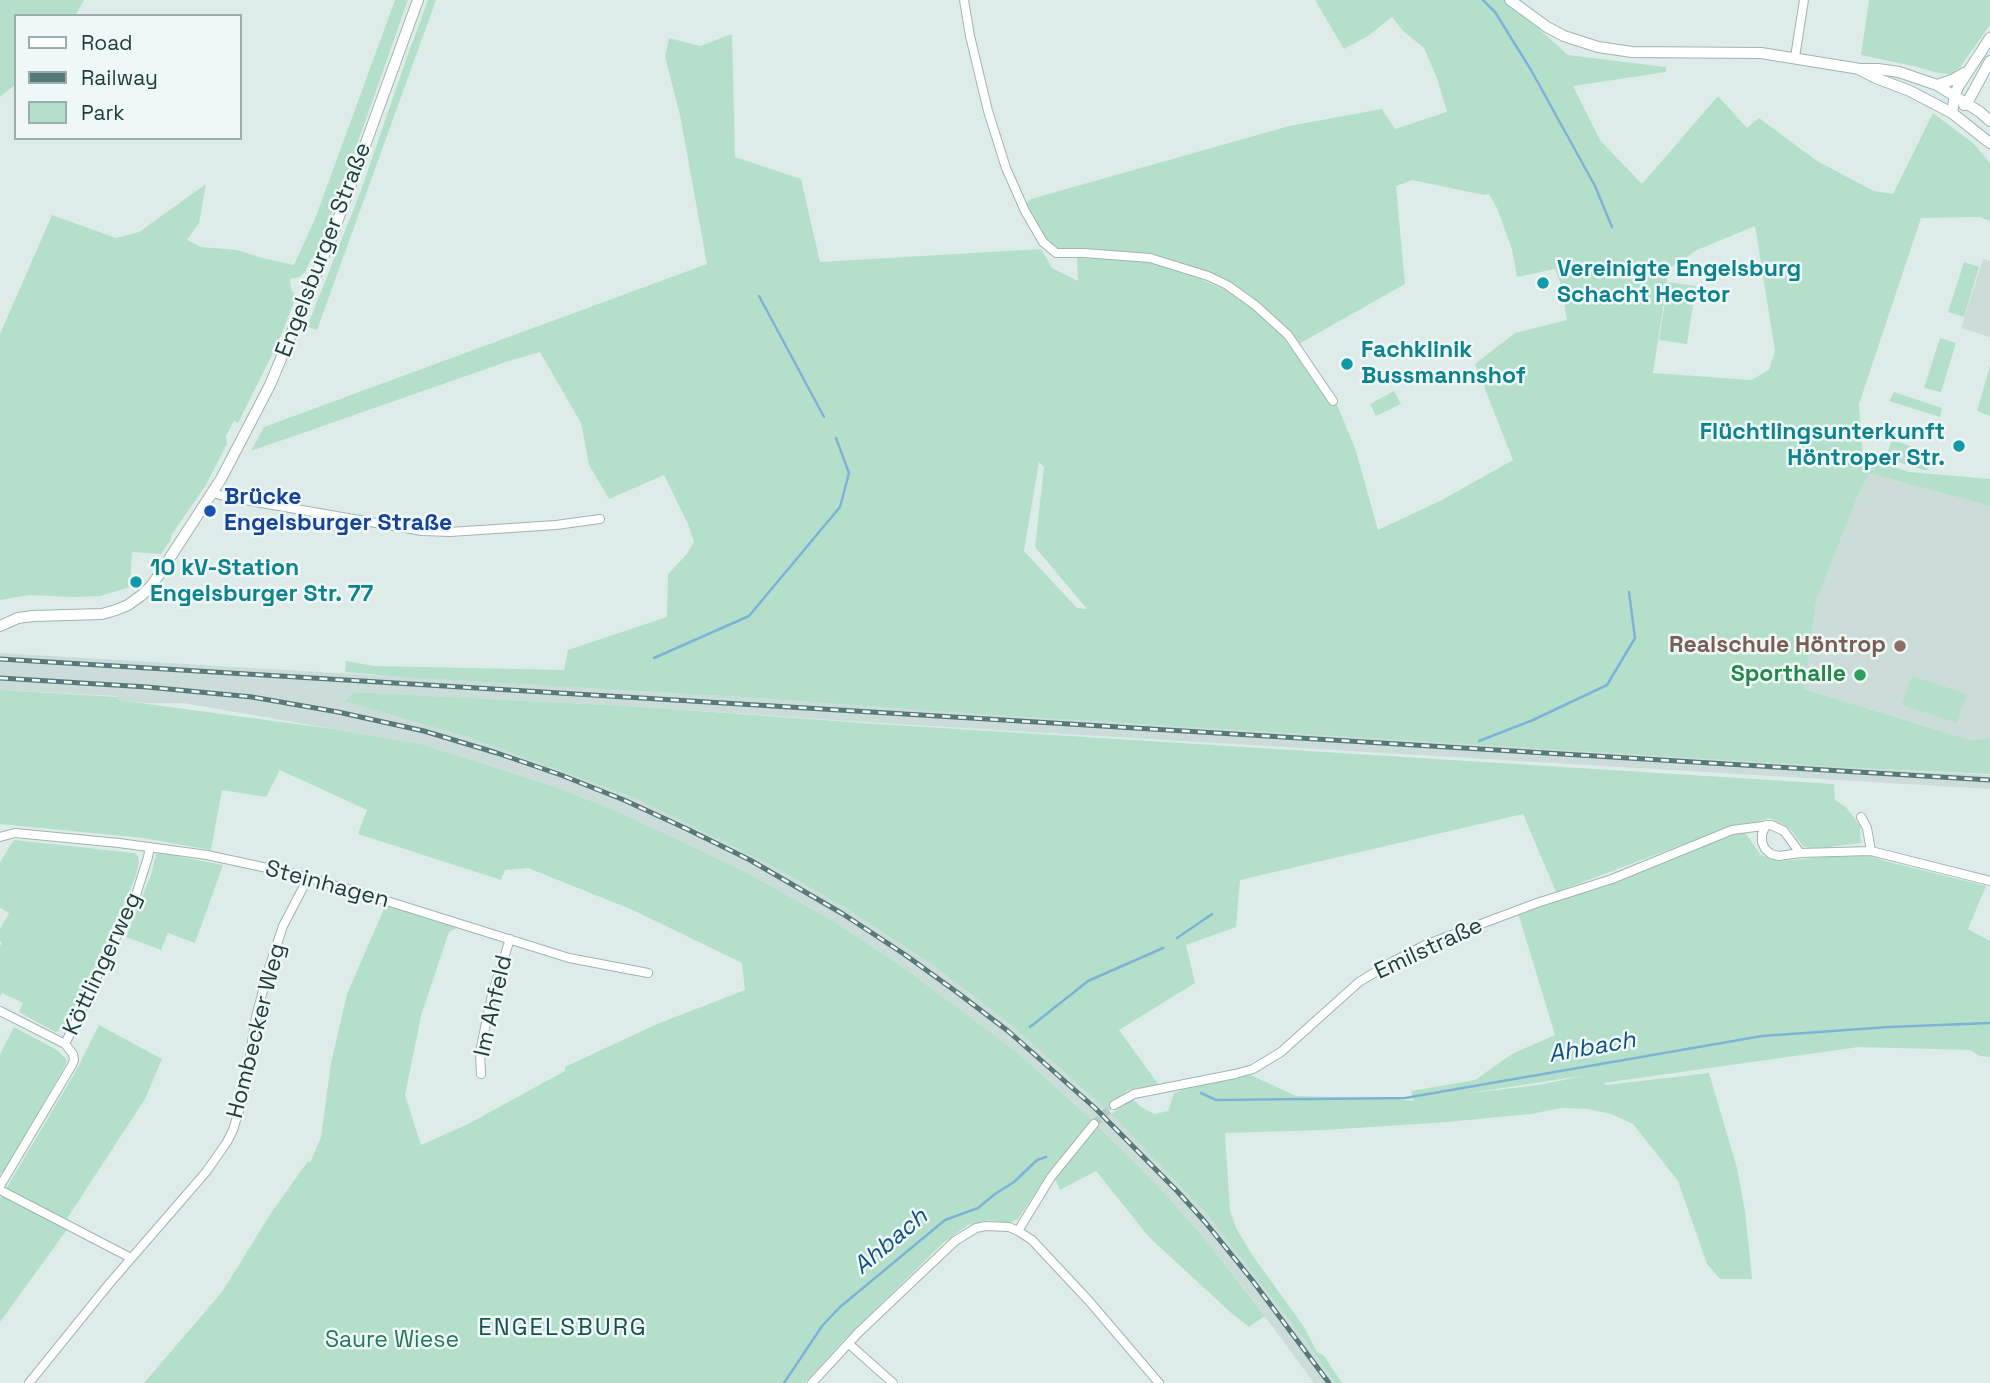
<!DOCTYPE html>
<html>
<head>
<meta charset="utf-8">
<style>
  body { margin:0 }
  #map { position:relative; width:1990px; height:1383px; overflow:hidden; background:#deece9; font-family:"Space Grotesk",sans-serif }
  canvas { display:block }
  .legend { position:absolute; left:14px; top:14px; width:228px; height:126px; box-sizing:border-box; background:#eff8f6; border:2px solid #9badac; margin:0; padding:9px 12px; list-style:none; font-size:21px; color:#1d3d3d }
  .legend li { display:flex; align-items:center; gap:14px; height:35px }
  .legend b { width:35px; border:2px solid #9badac }
</style>
</head>
<body>
<div id="map">
<canvas width="1990" height="1383"></canvas>
<ul class="legend">
<li><b style="height:9px;background:#fff"></b>Road</li>
<li><b style="height:9px;background:#577979"></b>Railway</li>
<li><b style="height:19px;background:#b4e0cb"></b>Park</li>
</ul>
</div>
<script>
const c = document.querySelector('canvas').getContext('2d');
c.lineJoin = 'round';
function fillPath(path, color) {
  c.fillStyle = color;
  c.fill(path, 'evenodd');
}
function shape(rows) {
  const path = new Path2D();
  for (const r of rows) {
    path.moveTo(r[0], r[1]);
    for (let i = 2; i < r.length; i += 2) path.lineTo(r[i], r[i + 1]);
  }
  return path;
}
function stroke(path, color, width, dash) {
  c.strokeStyle = color;
  c.lineWidth = width;
  c.lineCap = dash ? 'butt' : 'round';
  c.setLineDash(dash || []);
  c.stroke(path);
}
function drawText(font, color, halo, rows, align = 'center') {
  c.font = font + ' "Space Grotesk",sans-serif';
  c.lineWidth = 5;
  c.setLineDash([]);
  c.textBaseline = 'middle';
  c.strokeStyle = halo;
  c.fillStyle = color;
  for (const [text, x, y, turn = 0] of rows) {
    c.save();
    c.translate(x, y);
    c.rotate((+turn || 0) * Math.PI / 180);
    c.textAlign = isNaN(turn) ? turn : align;
    if (halo) c.strokeText(text, 0, 0);
    c.fillText(text, 0, 0);
    c.restore();
  }
}
const built = shape([
  [1983,259,1990,261,1990,337,1961,328],
  [1870,472,1990,506,1990,738,1970,740,1804,689,1816,602,1861,488],
  [0,653,741,697,961,713,1836,767,1990,775,1990,789,863,722,644,707,354,692,345,700,461,735,635,798,778,869,845,908,933,965,1011,1025,1109,1112,1205,1212,1310,1347,1335,1383,1314,1383,1247,1292,1206,1240,1158,1186,1094,1122,1017,1052,900,965,837,923,744,871,619,812,556,787,421,744,183,703,146,703,117,700,117,696,0,690]
]);
const green = shape([
  [0,0,84,0,75,16,16,16,16,84,0,97],
  [395,0,408,0,347,173,314,260,311,259,305,272,300,277,290,279,291,289,296,297,277,345,238,423,234,421,226,436,227,444,206,485,172,534,170,541,161,554,132,552,130,587,100,596,72,597,29,595,0,600,0,334,52,215,116,238,139,232,206,184,199,223,187,240,201,247,237,250,262,258,294,265,315,219],
  [428,0,436,0,317,330,307,327,360,193,407,57],
  [1315,0,1507,0,1568,55,1666,67,1666,72,1573,86,1600,140,1642,184,1718,96,1747,128,1759,118,1817,161,1874,191,1893,194,1933,113,1973,143,1990,163,1990,221,1980,217,1921,218,1859,404,1863,456,1909,472,1990,479,1990,506,1870,473,1861,488,1816,602,1804,689,1970,740,1990,738,1990,774,1836,767,961,713,741,697,399,677,345,672,346,661,375,666,564,670,568,650,667,617,668,574,686,555,694,542,688,524,664,475,609,499,589,465,581,423,540,352,509,361,251,451,264,427,707,264,680,115,665,57,669,38,700,46,732,34,735,157,801,179,820,262,1041,249,1052,268,1078,281,1077,258,1140,260,1173,267,1232,293,1272,323,1275,317,1244,291,1212,273,1170,260,1151,255,1057,249,1044,237,1026,204,1031,199,1289,126,1382,109,1395,129,1447,112,1437,78,1424,48,1403,31,1392,17,1368,36,1344,49],
  [1412,180,1484,195,1489,194,1497,208,1512,249,1517,277,1555,269,1560,282,1567,320,1515,333,1475,364,1513,460,1442,500,1378,530,1356,451,1336,402,1299,344,1405,284,1396,186],
  [1755,226,1775,351,1769,370,1751,380,1653,373,1669,269,1697,250],
  [1039,462,1044,467,1035,547,1087,609,1077,608,1024,551],
  [1869,0,1990,0,1990,25,1960,67,1951,74,1939,73,1913,66,1861,55],
  [1964,262,1979,267,1964,317,1948,312],
  [1668,282,1696,286,1687,344,1659,340],
  [1940,338,1956,343,1941,392,1924,388],
  [1990,366,1990,416,1977,411],
  [1394,391,1401,404,1376,416,1370,404],
  [1894,392,1942,408,1940,417,1889,401],
  [1892,440,1932,453,1927,471,1885,458],
  [1912,676,1967,694,1957,723,1902,705],
  [0,690,117,697,118,700,333,729,421,744,556,787,619,812,744,871,837,923,900,965,1017,1052,1094,1122,1158,1186,1206,1240,1265,1316,1249,1327,1230,1312,1149,1237,1096,1171,1060,1190,1051,1169,1018,1219,1009,1223,988,1220,968,1225,942,1244,842,1342,805,1383,144,1383,222,1292,271,1213,308,1161,310,1163,321,1137,331,1063,347,994,386,904,457,928,449,932,421,1016,405,1095,421,1145,468,1124,565,1071,565,1067,657,1024,745,990,742,963,635,911,528,868,505,870,501,880,358,834,367,810,280,770,266,797,222,790,211,850,143,838,0,824],
  [354,692,644,707,863,723,1834,784,1835,800,1846,807,1860,826,1861,843,1813,849,1803,846,1790,829,1770,818,1684,844,1556,892,1523,814,1240,880,1236,927,1186,945,1195,983,1119,1030,1159,1085,1127,1090,1109,1112,1011,1025,933,965,845,908,778,869,635,798,461,735,344,701],
  [1743,830,1761,855,1781,861,1864,853,1885,861,1986,886,1968,929,1990,941,1990,1057,1980,1056,1970,1050,1859,1047,1603,1083,1606,1085,1709,1073,1737,1168,1745,1211,1752,1279,1720,1279,1707,1264,1678,1181,1633,1124,1611,1114,1588,1109,1561,1108,1531,1114,1447,1122,1325,1130,1225,1133,1230,1210,1236,1228,1253,1256,1304,1327,1317,1352,1324,1356,1342,1383,1335,1383,1310,1347,1205,1212,1111,1114,1133,1099,1140,1106,1154,1114,1168,1111,1174,1093,1189,1087,1251,1075,1296,1096,1397,1099,1414,1101,1411,1091,1475,1080,1512,1054,1555,1035,1518,913,1561,900],
  [1583,1076,1538,1085,1463,1094,1582,1076],
  [14,840,134,853,138,856,139,862,136,875,123,907,71,1016,63,1029,59,1031,55,1032,19,1012,23,1003,2,993,0,996,0,946,2,942,0,941,0,929,9,913,0,908,0,862],
  [161,853,223,865,195,943,168,933,161,950,126,937,151,875,156,854],
  [99,1025,162,1059,145,1099,68,1217,66,1231,0,1322,0,1199,76,1071],
  [14,1027,57,1050,66,1059,66,1064,5,1170,0,1174,0,1054]
]);
const stream = shape([
  [1483,0,1495,12,1531,70,1595,186,1612,227],
  [759,296,824,417],
  [654,658,749,616,840,507,849,473,836,438],
  [1479,741,1533,720,1607,685,1635,638,1629,592],
  [1177,938,1212,914],
  [1030,1027,1088,981,1163,948],
  [1201,1093,1216,1100,1405,1098,1762,1036,1889,1027,1990,1023],
  [784,1383,822,1326,840,1307,945,1220,978,1208,995,1194,1014,1182,1037,1160,1046,1157]
]);
const minorTunnel = shape([
  [1094,1124,1114,1105]
]);
const minor = shape([
  [964,0,970,36,988,111,1006,168,1025,211,1043,242,1056,253,1084,253,1150,258,1208,276,1227,285,1255,305,1288,335,1333,401],
  [1795,57,1804,0],
  [213,493,227,497,422,531,450,532,556,525,600,519],
  [1861,817,1867,828,1871,851],
  [1766,825,1762,834,1762,842,1765,849,1771,854,1779,856,1800,853],
  [0,837,15,833,119,843,207,855,295,874,355,891,569,958,648,973],
  [0,1011,65,1044],
  [481,1074,480,1052,486,1023,492,995,510,939],
  [1114,1105,1134,1094,1235,1074,1253,1069,1281,1052,1359,982,1392,962,1425,945,1537,903,1612,879,1732,830,1771,825,1784,831,1800,853,1871,851,1990,881],
  [0,1186,72,1065,74,1060,73,1054,65,1044,136,895,148,857,150,847],
  [0,1190,131,1258],
  [1018,1231,1032,1240,1089,1301,1159,1383],
  [849,1344,893,1383],
  [29,1383,109,1284,206,1172,227,1142,233,1130,243,1098,256,1017,268,971,283,926,308,878],
  [812,1383,858,1333,955,1241,976,1228,986,1226,1009,1227,1018,1231,1051,1177,1094,1124]
]);
const tertiary = shape([
  [1510,0,1547,27,1564,36,1598,47,1632,52,1761,53,1860,69,1878,69,1899,72,1937,85,1980,112,1990,121],
  [1860,70,1876,78,1910,91,1952,113,1990,143],
  [1937,85,1952,80,1964,73],
  [1964,105,1967,103,1990,61],
  [1952,113,1955,95,1958,87,1990,38],
  [0,626,18,618,33,616,102,614,116,610,128,605,142,595,152,585,162,570,221,479,270,385,332,236,418,0]
]);
const rail = shape([
  [0,659,1990,780],
  [0,678,147,687,252,697,338,712,424,731,497,753,561,775,624,800,687,829,750,860,843,914,904,954,958,993,1008,1031,1095,1108,1178,1192,1205,1222,1252,1280,1329,1383]
]);
const markers = [
  [1543,283,7,"#0f9aa8"],
  [1347,364,7,"#0f9aa8"],
  [1959,446,7,"#0f9aa8"],
  [210,511,7,"#1a4fb4"],
  [136,582,7,"#0f9aa8"],
  [1900,646,7,"#8d6e63"],
  [1860,675,7,"#2e9e5b"]
];
const streetNames = [
  ["Engelsburger Straße",324,250,-69],
  ["Steinhagen",327,885,15],
  ["Emilstraße",1429,949,-25],
  ["Köttlingerweg",103,964,-65],
  ["Im Ahfeld",494,1006,-77],
  ["Hombecker Weg",257,1031,-76]
];
const cultureNames = [
  ["Vereinigte Engelsburg",1557,270],
  ["Schacht Hector",1557,296],
  ["Fachklinik",1361,351],
  ["Bussmannshof",1361,377],
  ["Flüchtlingsunterkunft",1945,433,"right"],
  ["Höntroper Str.",1945,459,"right"],
  ["10 kV-Station",150,569],
  ["Engelsburger Str. 77",150,595]
];
const transitNames = [
  ["Brücke",224,498],
  ["Engelsburger Straße",224,524]
];
const educationNames = [
  ["Realschule Höntrop",1886,646]
];
const leisureNames = [
  ["Sporthalle",1846,675]
];
const parkNames = [
  ["Saure Wiese",392,1341]
];
const waterNames = [
  ["Ahbach",1592,1048,-10],
  ["Ahbach",891,1242,-40]
];
const neighbourhoodNames = [
  ["ENGELSBURG",563,1328]
];
fillPath(built, '#ccdcd9');
fillPath(green, '#b4e0cb');
stroke(stream, '#7eb3d8', 2.5);
stroke(minorTunnel, '#b7c9c7', 8, [8, 4]);
stroke(minor, '#a0b4b2', 10);
stroke(tertiary, '#a0b4b2', 12);
stroke(minor, '#fff', 8);
stroke(tertiary, '#fff', 10);
stroke(rail, '#577979', 5);
stroke(rail, '#eff8f6', 2.5, [8]);
for (const [x, y, r, color] of markers) {
  const dot = new Path2D();
  dot.arc(x, y, r, 0, 2 * Math.PI);
  c.fillStyle = color;
  c.fill(dot);
  stroke(dot, '#eff8f6', 2.5);
}
drawText('23px', '#1d3d3d', '#eff8f6', streetNames);
drawText('bold 23px', '#0d838f', '#eff8f6', cultureNames, 'left');
drawText('bold 23px', '#164399', '#eff8f6', transitNames, 'left');
drawText('bold 23px', '#785e54', '#eff8f6', educationNames, 'right');
drawText('bold 23px', '#27864d', '#eff8f6', leisureNames, 'right');
drawText('23px', '#23795a', '#eff8f6', parkNames);
drawText('italic 24px', '#115080', '#eff8f6', waterNames);
c.letterSpacing = '2px';
drawText('24px', '#175051', '#eff8f6', neighbourhoodNames);
c.letterSpacing = '0px';
</script>
</body>
</html>
